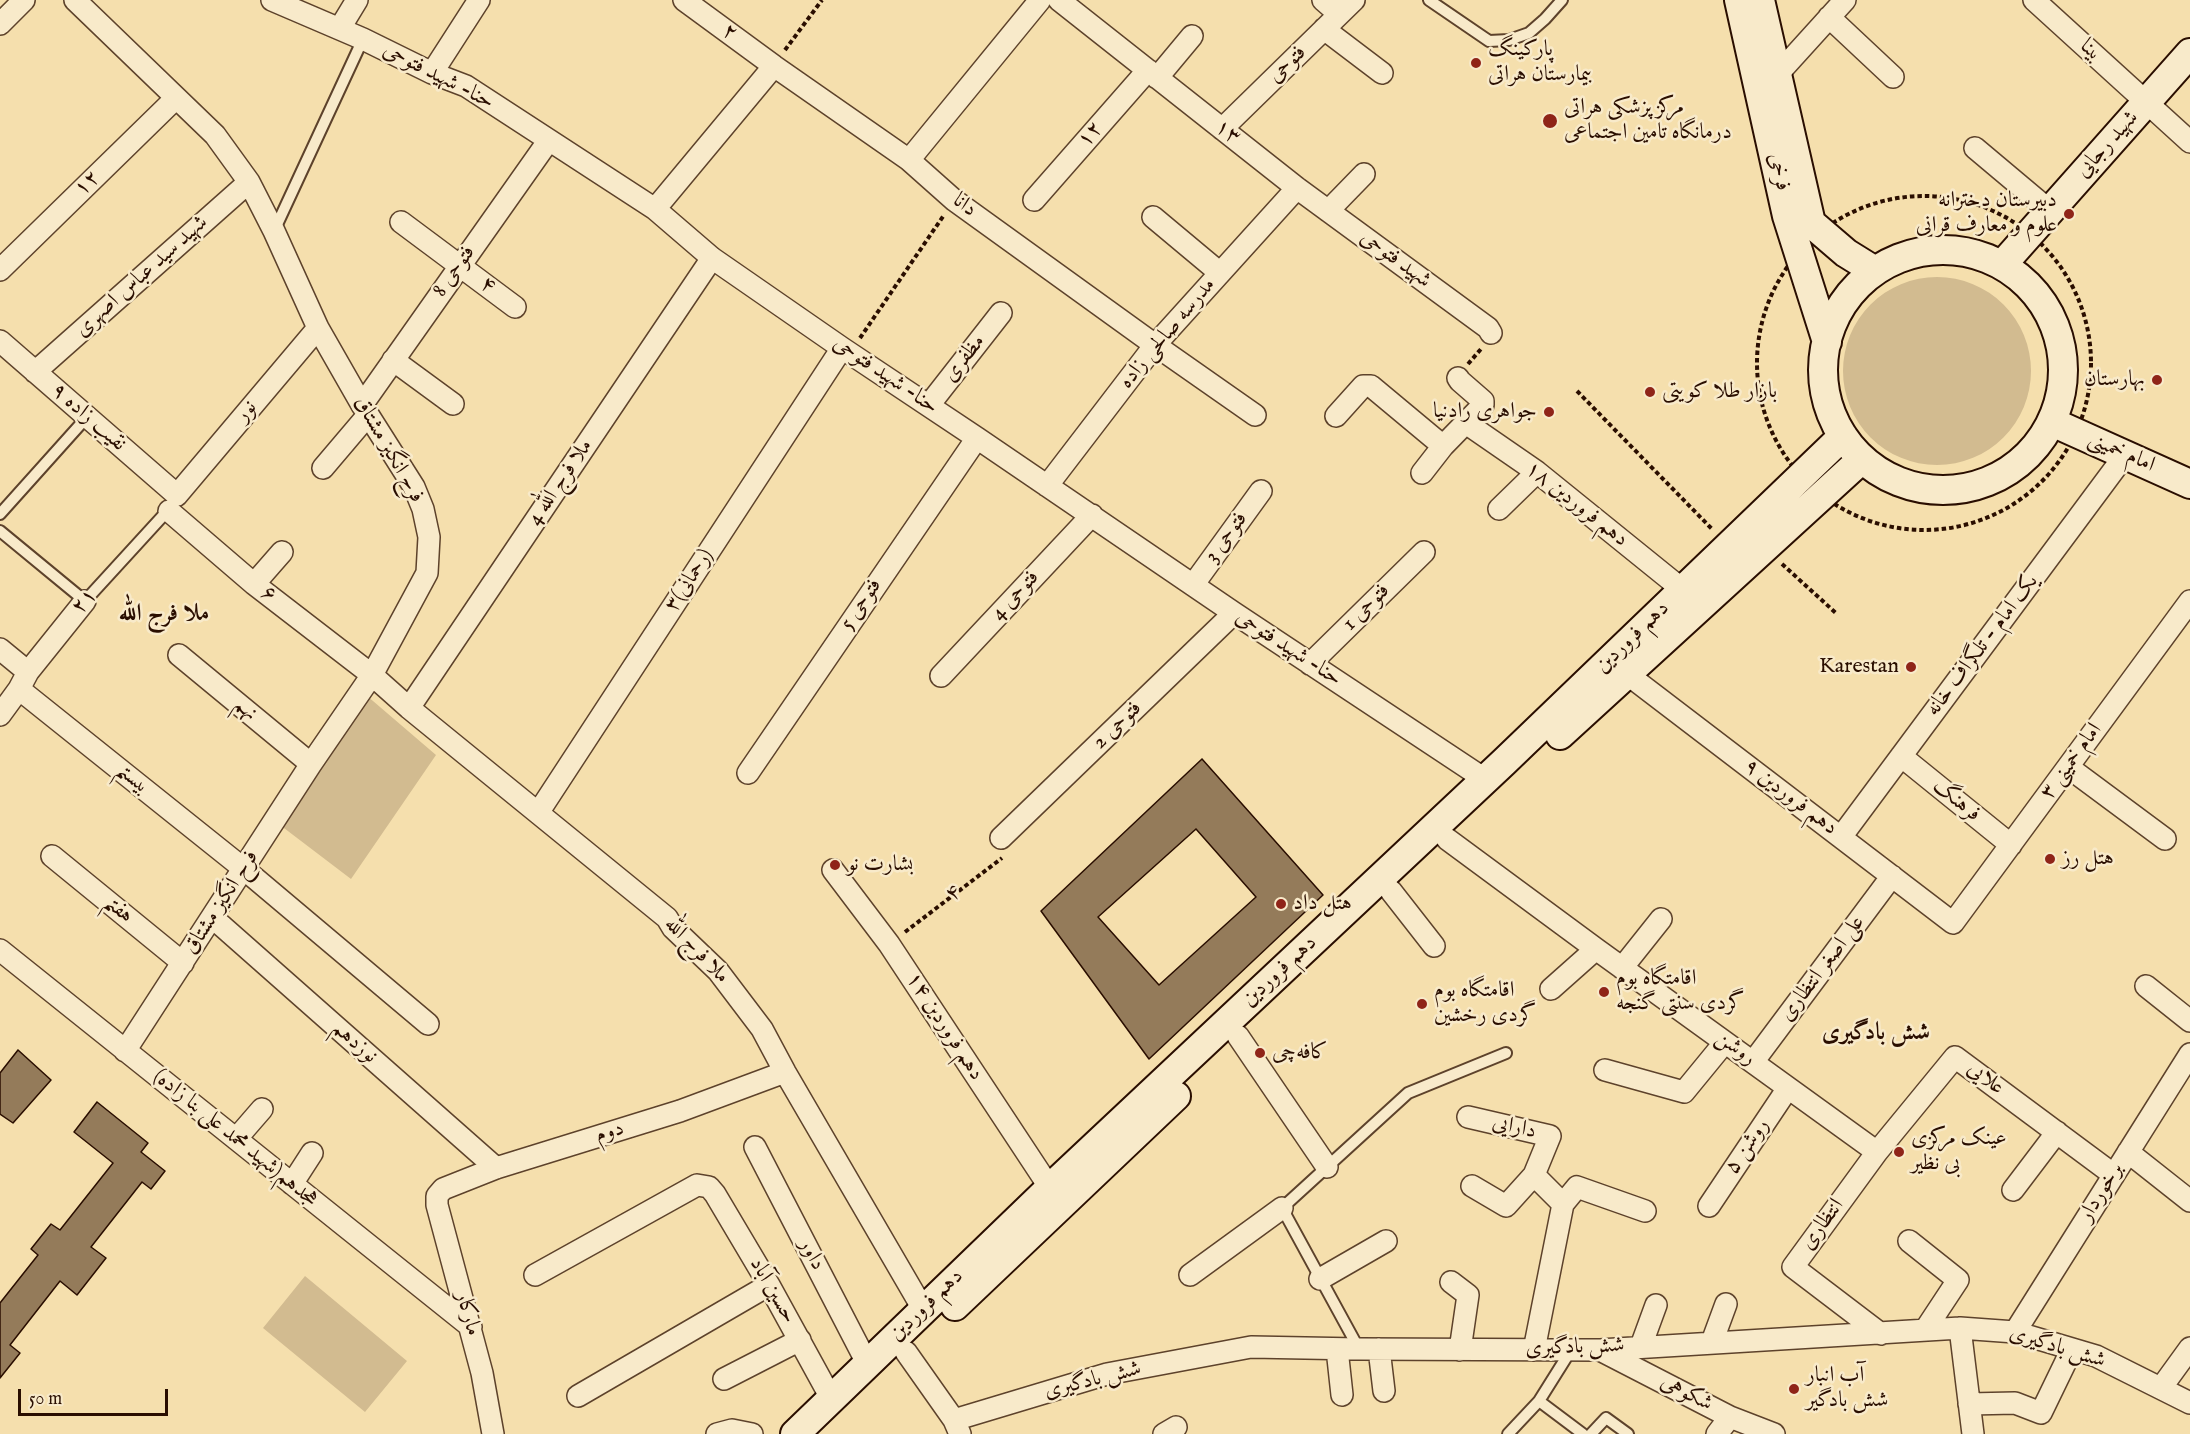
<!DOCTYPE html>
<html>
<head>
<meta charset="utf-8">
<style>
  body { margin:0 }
  #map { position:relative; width:2190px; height:1434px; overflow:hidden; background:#f5dfad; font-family:"IM FELL English",serif }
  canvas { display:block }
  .scale { position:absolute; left:18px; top:1389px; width:150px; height:27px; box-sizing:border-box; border:3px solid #2a0e00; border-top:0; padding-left:8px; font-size:18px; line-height:21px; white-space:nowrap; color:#2a0e00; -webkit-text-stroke:4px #f8eaca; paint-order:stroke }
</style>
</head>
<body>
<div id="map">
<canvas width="2190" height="1434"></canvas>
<div class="scale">50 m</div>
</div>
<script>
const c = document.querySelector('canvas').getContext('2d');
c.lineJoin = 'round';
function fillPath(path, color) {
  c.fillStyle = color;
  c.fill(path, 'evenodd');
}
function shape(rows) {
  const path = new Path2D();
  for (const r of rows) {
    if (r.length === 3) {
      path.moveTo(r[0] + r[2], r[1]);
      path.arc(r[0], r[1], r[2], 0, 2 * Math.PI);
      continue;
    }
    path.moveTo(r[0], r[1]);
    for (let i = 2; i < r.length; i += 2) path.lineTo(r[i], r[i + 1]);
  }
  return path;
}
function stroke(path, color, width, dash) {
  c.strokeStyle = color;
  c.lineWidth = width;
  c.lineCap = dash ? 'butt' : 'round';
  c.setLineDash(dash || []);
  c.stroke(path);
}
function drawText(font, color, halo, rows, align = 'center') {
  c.font = font + ' "IM FELL English",Amiri,serif';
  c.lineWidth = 5;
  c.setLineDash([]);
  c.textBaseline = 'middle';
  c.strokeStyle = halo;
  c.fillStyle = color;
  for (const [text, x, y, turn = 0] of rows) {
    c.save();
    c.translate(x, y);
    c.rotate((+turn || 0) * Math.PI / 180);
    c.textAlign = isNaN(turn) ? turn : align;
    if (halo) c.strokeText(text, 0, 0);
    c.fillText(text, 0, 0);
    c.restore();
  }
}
const green = shape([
  [1937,371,94],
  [366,695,436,755,351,879,280,825],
  [305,1276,407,1361,365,1412,263,1328]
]);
const building = shape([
  [1202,759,1323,895,1149,1059,1041,911,1202,759],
  [1196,829,1256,897,1159,985,1098,917,1196,829],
  [18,1050,51,1080,13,1123,0,1114,0,1073,18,1050],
  [97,1102,148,1143,141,1152,165,1171,151,1189,142,1182,91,1247,106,1258,77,1295,60,1281,10,1345,20,1353,0,1378,0,1303,38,1255,31,1249,51,1224,60,1230,113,1163,74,1132,97,1102]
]);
const path = shape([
  [785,50,822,0],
  [1924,363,167],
  [860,338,944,215],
  [1468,364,1481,349],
  [1577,391,1712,529],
  [1782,564,1837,614],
  [905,932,1002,858]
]);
const service = shape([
  [1429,0,1489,41,1509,40,1529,33,1545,19,1562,0],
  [274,231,363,39],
  [0,514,87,417],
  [0,531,85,601,171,507],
  [1359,1349,1282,1208,1408,1093,1506,1053],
  [1539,1401,1583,1434],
  [1508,1434,1539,1401,1571,1350],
  [1591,1434,1606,1418,1628,1434]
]);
const minor = shape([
  [75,0,215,135,249,182,274,231,318,328,362,405,414,487,423,509,429,537,427,573,372,675,311,764,125,1051],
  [272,0,363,39,432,73,466,86,655,209,712,258,842,348,977,438,1234,613,1486,780],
  [684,0,774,66,909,160,954,200,1155,345,1255,415],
  [1059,0,1297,188,1488,328,1491,333],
  [1323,0,1339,14],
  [2034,0,2190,142],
  [1829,17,1893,77],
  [0,24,24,0],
  [340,28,357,0],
  [1324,29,1382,73],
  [432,73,479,0],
  [1777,75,1845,0],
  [1157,78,1192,36],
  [1222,129,1354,0],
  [1975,148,2050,211],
  [909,160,1040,0],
  [1034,200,1148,70],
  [655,209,774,66],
  [1328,211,1364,174],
  [1153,217,1220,273],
  [401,222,515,307],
  [0,270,176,98],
  [0,341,177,495,318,328],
  [393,360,453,404],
  [35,372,249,182],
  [362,405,549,140],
  [929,405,1001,313],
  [1336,416,1363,386,1371,386,1443,446],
  [1466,423,1537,472,1683,590],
  [323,468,368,415],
  [1422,473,1443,446,1483,405,1483,401,1460,381,1458,378],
  [1047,486,1155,345,1297,188],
  [1499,509,1537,472],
  [169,511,254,584,372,675,409,708,667,918,673,928,718,971,762,1029,785,1072,923,1309],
  [254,584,282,552],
  [1193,585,1261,491],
  [0,649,28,672],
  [179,655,311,764],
  [1310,664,1424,552],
  [1627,674,1953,923,2190,601],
  [941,676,1092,515],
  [19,689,244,869,428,1024],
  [409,708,712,258],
  [0,715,19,689,28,672,85,601],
  [1901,756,2011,845],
  [2068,767,2165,839],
  [748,773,977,438],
  [538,813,842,348],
  [1841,837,2125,455],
  [1001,838,1234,613],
  [1447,839,1596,949,1877,1152],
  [52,856,183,963],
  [833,870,889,944,1050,1188],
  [1391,891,1434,946],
  [213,918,496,1168],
  [0,950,471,1327],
  [1622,968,1661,919],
  [2146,986,2190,1021],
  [1551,989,1596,949],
  [1238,1036,1327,1167],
  [1753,1062,1892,876],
  [1605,1070,1684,1092,1725,1042],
  [1468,1117,1550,1136,1534,1175,1563,1204],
  [236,1139,262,1109],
  [755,1147,867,1363],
  [2128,1152,2190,1201],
  [292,1184,312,1153],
  [1472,1186,1506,1206,1534,1175],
  [2013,1190,2057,1132],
  [1709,1206,1788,1088],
  [1909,1241,1958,1280,1925,1330],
  [535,1275,697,1185,709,1187,715,1194,769,1285,831,1398],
  [1190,1275,1282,1208],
  [1320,1279,1386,1241],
  [1451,1282,1468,1295,1460,1350],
  [1960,1328,1973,1434],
  [2015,1332,2190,1054],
  [1881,1334,1793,1267,1877,1152,1955,1057,2114,1175],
  [1712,1342,1726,1304],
  [1641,1346,1656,1305],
  [1337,1349,1342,1395],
  [1379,1349,1384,1391],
  [1534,1350,1563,1204,1577,1187,1645,1211],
  [1600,1350,1730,1417,1774,1434],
  [906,1352,954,1420,960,1434],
  [724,1379,800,1340],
  [2161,1388,2190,1348],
  [578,1396,769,1285],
  [1969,1404,2015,1403,2041,1413,2072,1349],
  [954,1420,1107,1374,1251,1347,1359,1349,1600,1350,1960,1328,2015,1332,2096,1356,2190,1403],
  [493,1434,482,1373,437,1205,437,1196,443,1189,496,1168,680,1111,785,1072],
  [717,1434,732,1430,752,1434],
  [1164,1434,1176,1427],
  [1717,1434,1730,1417]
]);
const secondary = shape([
  [1739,0,1787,216,1827,342],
  [1760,0,1811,223,1846,253,1875,271],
  [1943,370,120],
  [2002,265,2190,53],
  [2052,422,2190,484],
  [1560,735,1862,459],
  [955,1306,1176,1096],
  [795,1434,1050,1188,1504,762,1843,436]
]);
const markers = [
  [1476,63,6,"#8f2418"],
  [1550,121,8,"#8f2418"],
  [2069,214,6,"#8f2418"],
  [2157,380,6,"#8f2418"],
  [1650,392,6,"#8f2418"],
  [1549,412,6,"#8f2418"],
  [1911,667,6,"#8f2418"],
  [2050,859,6,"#8f2418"],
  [835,865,6,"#8f2418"],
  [1281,904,6,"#8f2418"],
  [1604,992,6,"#8f2418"],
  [1422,1004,6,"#8f2418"],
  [1260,1053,6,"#8f2418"],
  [1899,1152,6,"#8f2418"],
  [1794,1389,6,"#8f2418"]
];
const streetNames = [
  ["۲",729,33,37],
  ["بینا",2090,51,42],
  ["فتوحی",1288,65,-44],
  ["حنا- شهید فتوحی",438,77,27],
  ["۱۳",1227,133,38],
  ["۱۲",1091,135,-49],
  ["شهید رجایی",2108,145,-48],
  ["فرخی",1778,172,77],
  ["۱۲",88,184,-44],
  ["دانا",964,206,37],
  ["شهید فتوحی",1395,260,36],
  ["فتوحی 8",455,272,-55],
  ["شهید سید عباس اصهری",142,277,-42],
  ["۴",487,286,38],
  ["مدرسه صالحی زاده",1168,334,-50],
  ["مظفری",965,359,-52],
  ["حنا- شهید فتوحی",885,376,34],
  ["نور",247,412,-50],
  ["نقیب زاده ۹",88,418,41],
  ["فرح انگیز مشتاق",388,450,60],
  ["امام خمینی",2121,453,24],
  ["4 ملا فرج الله",561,483,-56],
  ["دهم فروردین ۱۸",1576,505,38],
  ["فتوحی 3",1227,538,-54],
  ["۳(رحمانی)",690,581,-57],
  ["۶",268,595,38],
  ["فتوحی 4",1016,596,-47],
  ["۲۱",85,602,-49],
  ["فتوحی 5",862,605,-56],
  ["فتوحی 1",1367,608,-45],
  ["دهم فروردین",1633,638,-44],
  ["یک امام - تلگراف خانه",1983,646,-53],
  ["حنا- شهید فتوحی",1288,649,33],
  ["نهم",245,710,40],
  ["فتوحی 2",1118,726,-44],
  ["امام خمینی ۳",2072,762,-54],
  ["بیستم",132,779,39],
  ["دهم فروردین ۹",1790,798,37],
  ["فرهنگ",1956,801,39],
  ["۴",954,894,-37],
  ["فرح انگیز مشتاق",222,903,-57],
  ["هفتم",118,910,39],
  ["ملا فرج الله",696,951,46],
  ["علی اصغر انتظاری",1823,969,-53],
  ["دهم فروردین",1280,972,-43],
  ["دهم فروردین ۱۴",944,1027,57],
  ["نوزدهم",354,1043,41],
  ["روشن",1735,1049,36],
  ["علایی",1985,1079,37],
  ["دارایی",1514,1128,13],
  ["دوم",610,1133,-17],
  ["هجدهم(شهید محمد علی بنا زاده)",235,1139,39],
  ["روشن ۵",1748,1147,-56],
  ["برخوردار",2102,1193,-58],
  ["انتظاری",1823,1225,-54],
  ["داور",811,1255,62],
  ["حسین آباد",772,1291,60],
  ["دهم فروردین",927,1306,-44],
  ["مارکار",467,1314,75],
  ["شش بادگیری",1575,1348,-2],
  ["شش بادگیری",2057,1348,17],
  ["شش بادگیری",1093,1381,-14],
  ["شکوهی",1686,1394,27]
];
const poiNames = [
  ["پارکینگ",1488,50],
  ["بیمارستان هراتی",1488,75],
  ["مرکز پزشکی هراتی",1564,108],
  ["درمانگاه تامین اجتماعی",1564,133],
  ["دبیرستان دخترانه",2057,201,"right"],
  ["علوم و معارف قرانی",2057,226,"right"],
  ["بهارستان",2145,380,"right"],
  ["بازار طلا کویتی",1662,392],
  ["جواهری رادنیا",1537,412,"right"],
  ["Karestan",1899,667,"right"],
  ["هتل رز",2062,859],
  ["بشارت نو",847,865],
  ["هتل داد",1293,904],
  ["اقامتگاه بوم",1616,979],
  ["گردی سنتی گنجه",1616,1004],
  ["اقامتگاه بوم",1434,991],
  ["گردی رخشین",1434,1016],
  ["کافه‌چی",1272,1053],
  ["عینک مرکزی",1911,1139],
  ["بی نظیر",1911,1164],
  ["آب انبار",1806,1376],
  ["شش بادگیر",1806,1401]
];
const neighbourhoodNames = [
  ["ملا فرج الله",164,615],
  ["شش بادگیری",1876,1034]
];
fillPath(green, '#d2bb90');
fillPath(building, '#947b5a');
stroke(building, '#2a0e00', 1.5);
stroke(service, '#5d422b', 14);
stroke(minor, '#5d422b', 24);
stroke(secondary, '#2a0e00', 32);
stroke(path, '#2a0e00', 4, [4.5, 3]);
stroke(service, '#f8eaca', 10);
stroke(minor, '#f8eaca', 21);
stroke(secondary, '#f8eaca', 28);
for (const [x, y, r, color] of markers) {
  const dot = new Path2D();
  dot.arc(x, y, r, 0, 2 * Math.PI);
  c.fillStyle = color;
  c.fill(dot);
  stroke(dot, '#f8eaca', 2);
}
drawText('22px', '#2a0e00', '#f8eaca', streetNames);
drawText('22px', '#2a0e00', '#f8eaca', poiNames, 'left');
drawText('bold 24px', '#2a0e00', '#f8eaca', neighbourhoodNames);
</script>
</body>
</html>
